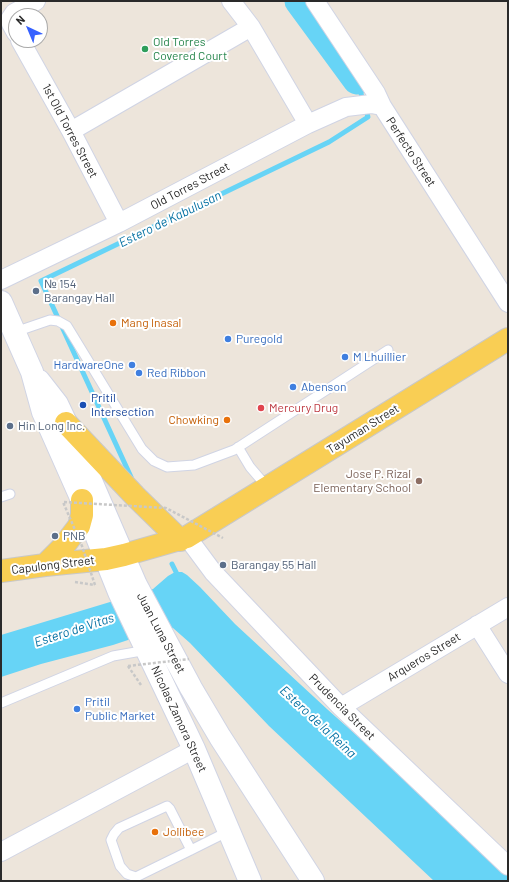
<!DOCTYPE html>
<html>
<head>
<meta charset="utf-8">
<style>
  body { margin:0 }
  #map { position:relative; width:509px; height:882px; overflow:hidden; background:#ede5db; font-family:Barlow,sans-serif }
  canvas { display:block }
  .frame { position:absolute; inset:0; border:2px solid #2a2a2a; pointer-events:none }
  .north { position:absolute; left:8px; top:8px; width:40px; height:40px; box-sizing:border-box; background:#fff; border:1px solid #aaa; border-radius:50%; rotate:316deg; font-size:11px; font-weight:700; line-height:16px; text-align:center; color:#2a2a2a }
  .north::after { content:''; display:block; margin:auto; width:14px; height:18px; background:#3661ff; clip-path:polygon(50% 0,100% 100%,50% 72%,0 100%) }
</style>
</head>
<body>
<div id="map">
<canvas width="509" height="882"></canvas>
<div class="frame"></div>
<div class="north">N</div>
</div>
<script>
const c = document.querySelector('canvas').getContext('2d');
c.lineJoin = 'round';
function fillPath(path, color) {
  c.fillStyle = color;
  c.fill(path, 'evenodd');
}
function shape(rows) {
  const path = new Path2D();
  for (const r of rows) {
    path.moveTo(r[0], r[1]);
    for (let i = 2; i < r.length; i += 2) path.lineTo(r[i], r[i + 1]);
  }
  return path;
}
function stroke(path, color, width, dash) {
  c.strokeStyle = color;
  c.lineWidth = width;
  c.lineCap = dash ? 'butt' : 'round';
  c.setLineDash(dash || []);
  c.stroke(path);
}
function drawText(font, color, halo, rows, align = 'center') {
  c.font = font + ' Barlow,sans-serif';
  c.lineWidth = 4;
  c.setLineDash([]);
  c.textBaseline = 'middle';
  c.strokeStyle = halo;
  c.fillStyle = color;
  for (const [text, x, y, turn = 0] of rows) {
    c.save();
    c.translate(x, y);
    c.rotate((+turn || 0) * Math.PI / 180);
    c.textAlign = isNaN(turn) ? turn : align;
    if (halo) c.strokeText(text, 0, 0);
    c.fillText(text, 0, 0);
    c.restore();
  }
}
const water = shape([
  [175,572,182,572,187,575,200,587,235,624,327,709,508,870,508,881,434,881,269,726,190,643,173,628,167,627,113,645,41,664,1,677,1,635,153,589,168,576]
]);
const stream = shape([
  [131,477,41,281,329,142,368,117,357,80],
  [172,564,178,576]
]);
const river = shape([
  [299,1,357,80]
]);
const path = shape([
  [75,582,95,585],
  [128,666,141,685]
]);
const lane = shape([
  [15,332,50,320,58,321,67,326,142,449,154,461,167,467,194,465,234,450,388,350],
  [238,447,250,467,268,488],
  [1,497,10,494],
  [1,703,113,656,147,650],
  [191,850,170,809,167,806,119,828,114,834,111,840,120,866,127,874,136,877,191,850,229,831]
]);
const street = shape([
  [231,1,251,27,308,124],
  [315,1,376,93,382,106,508,303],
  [16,33,11,24,10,19,14,13,36,1],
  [20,40,71,131,119,223],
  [71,131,251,27],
  [1,280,119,223,308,124,346,107,371,104,382,106],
  [187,537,213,572,341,707,508,866],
  [477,625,508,674],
  [341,707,508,607],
  [1,852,194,749]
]);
const secondary = shape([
  [1,302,32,372,43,412,82,500,119,592,194,749,250,881],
  [39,381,57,404,66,423,136,585,191,688,220,737,313,881]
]);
const primary = shape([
  [66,423,135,496,180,540],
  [45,565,63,547,79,526,82,515,82,500],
  [1,571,45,565,106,559,124,555,187,537,508,339]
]);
const pathBridge = shape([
  [95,585,82,546,63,502,166,508,223,538],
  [128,666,189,659]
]);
const markers = [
  [145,49,4,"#2e9e5b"],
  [36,291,4,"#5c6f8a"],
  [113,323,4,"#e8710a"],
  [228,339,4,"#3f7fe0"],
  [345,357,4,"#3f7fe0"],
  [132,365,4,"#3f7fe0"],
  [139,373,4,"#3f7fe0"],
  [293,387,4,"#3f7fe0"],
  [83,405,4,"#1a4fb4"],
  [261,408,4,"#e0444e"],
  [227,420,4,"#e8710a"],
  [10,426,4,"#5c6f8a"],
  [419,481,4,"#8d6e63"],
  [55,536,4,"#5c6f8a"],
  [223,565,4,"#5c6f8a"],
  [77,709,4,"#3f7fe0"],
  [155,832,4,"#e8710a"]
];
const leisureNames = [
  ["Old Torres",153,42],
  ["Covered Court",153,56]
];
const streetNames = [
  ["1st Old Torres Street",70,131,62],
  ["Perfecto Street",411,152,57],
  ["Old Torres Street",190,186,-28],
  ["Tayuman Street",363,429,-32],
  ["Capulong Street",53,565,-7],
  ["Juan Luna Street",161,633,62],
  ["Arqueros Street",424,657,-31],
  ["Prudencia Street",342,707,45],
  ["Nicolas Zamora Street",179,719,65]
];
const serviceNames = [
  ["№ 154",44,284],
  ["Barangay Hall",44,298],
  ["Hin Long Inc.",18,426],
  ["PNB",63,536],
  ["Barangay 55 Hall",231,565]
];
const foodNames = [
  ["Mang Inasal",121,323],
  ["Chowking",219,420,"right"],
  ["Jollibee",163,832]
];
const shopNames = [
  ["Puregold",236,339],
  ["M Lhuillier",353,357],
  ["HardwareOne",124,365,"right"],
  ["Red Ribbon",147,373],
  ["Abenson",301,387],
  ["Pritil",85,702],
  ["Public Market",85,716]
];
const transitNames = [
  ["Pritil",91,398],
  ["Intersection",91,412]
];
const healthNames = [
  ["Mercury Drug",269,408]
];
const educationNames = [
  ["Jose P. Rizal",411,474],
  ["Elementary School",411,488]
];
const waterNames = [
  ["Estero de Kabulusan",170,219,-26],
  ["Estero de Vitas",74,630,-18],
  ["Estero de la Reina",318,722,43]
];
fillPath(water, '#67d4f6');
stroke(stream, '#67d4f6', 5);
stroke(river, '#67d4f6', 29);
stroke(lane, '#d0d4e4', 11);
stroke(street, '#d0d4e4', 20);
stroke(secondary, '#d0d4e4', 24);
stroke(primary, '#c8c8c8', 24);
stroke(path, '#c8c8c8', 2.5, [3, 2]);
stroke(lane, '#fff', 9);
stroke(street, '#fff', 18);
stroke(secondary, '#fff', 22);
stroke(primary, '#f9ce54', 22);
stroke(pathBridge, '#c8c8c8', 2.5, [3, 2]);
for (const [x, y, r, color] of markers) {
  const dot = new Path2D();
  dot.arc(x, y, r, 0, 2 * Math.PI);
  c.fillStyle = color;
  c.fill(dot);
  stroke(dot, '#fff', 1.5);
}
drawText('12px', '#27864d', '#fff', leisureNames, 'left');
drawText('12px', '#2a2a2a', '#fff', streetNames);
drawText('12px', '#4e5e75', '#fff', serviceNames, 'left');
drawText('12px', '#c56008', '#fff', foodNames, 'left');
drawText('12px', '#366cbe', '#fff', shopNames, 'left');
drawText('12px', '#164399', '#fff', transitNames, 'left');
drawText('12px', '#be3a42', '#fff', healthNames, 'left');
drawText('12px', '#785e54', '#fff', educationNames, 'right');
drawText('italic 13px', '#0571a3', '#fff', waterNames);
</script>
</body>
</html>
